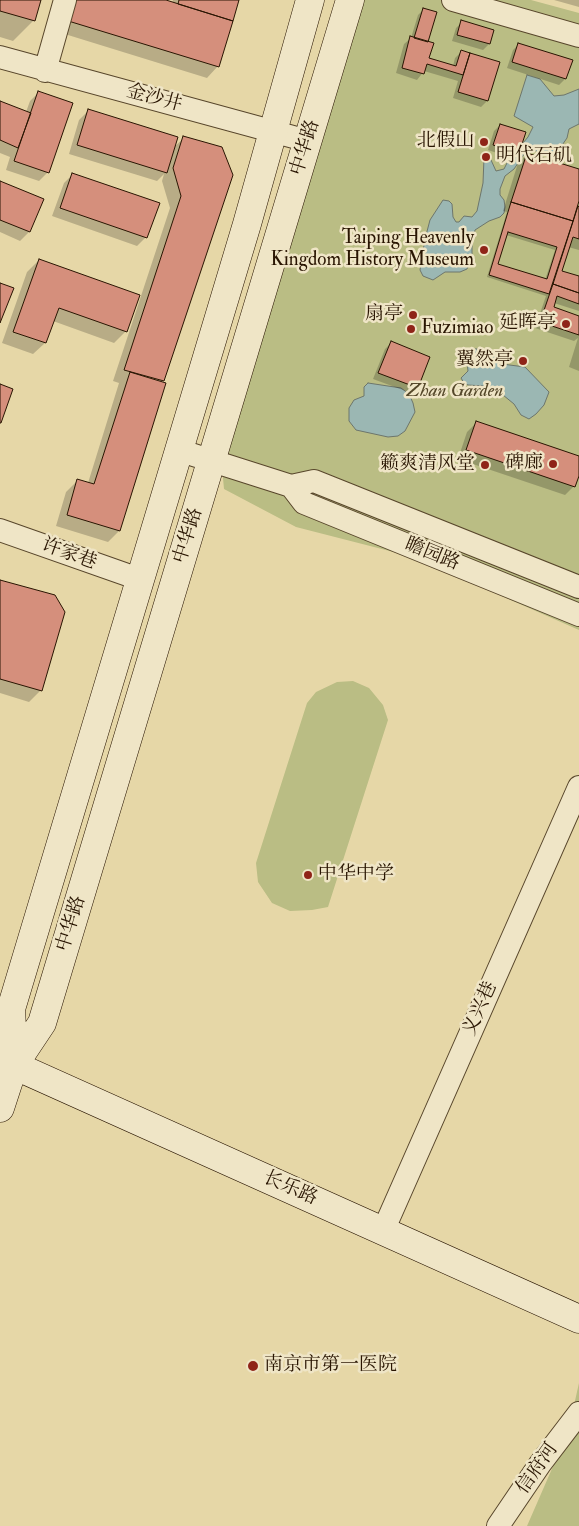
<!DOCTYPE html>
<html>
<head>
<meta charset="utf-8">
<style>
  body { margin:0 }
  canvas { display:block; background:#e6d7a7 }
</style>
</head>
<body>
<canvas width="579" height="1526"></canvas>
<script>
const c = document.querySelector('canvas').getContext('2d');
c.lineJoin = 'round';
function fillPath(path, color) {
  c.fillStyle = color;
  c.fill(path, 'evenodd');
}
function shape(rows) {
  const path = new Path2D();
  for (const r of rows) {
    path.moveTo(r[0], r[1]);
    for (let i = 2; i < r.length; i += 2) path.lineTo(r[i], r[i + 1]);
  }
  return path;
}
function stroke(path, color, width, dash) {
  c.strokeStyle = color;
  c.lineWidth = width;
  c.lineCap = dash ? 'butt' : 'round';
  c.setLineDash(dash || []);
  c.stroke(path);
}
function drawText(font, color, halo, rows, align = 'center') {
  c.font = font + ' "IM FELL Double Pica","Noto Serif SC",serif';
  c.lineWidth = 5;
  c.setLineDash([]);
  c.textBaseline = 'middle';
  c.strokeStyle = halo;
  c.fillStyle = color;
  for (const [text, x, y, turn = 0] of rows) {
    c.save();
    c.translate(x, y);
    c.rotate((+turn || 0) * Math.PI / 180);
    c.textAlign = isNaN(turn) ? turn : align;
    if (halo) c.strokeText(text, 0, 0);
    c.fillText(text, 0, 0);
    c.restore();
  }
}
const green = shape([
  [362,0,531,0,579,13,579,630,413,557,296,527,224,489,218,424],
  [353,681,369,688,383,705,388,720,328,907,312,910,290,911,272,903,258,882,256,863,307,703,316,692,337,682],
  [579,1383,579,1526,527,1526,568,1432]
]);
const water = shape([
  [527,75,540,79,554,96,564,95,579,89,579,124,569,129,567,138,558,151,551,155,541,153,531,149,527,150,514,169,505,176,500,189,500,195,504,200,505,207,504,213,500,217,489,221,475,230,472,243,472,258,467,269,460,272,445,272,433,280,423,276,420,270,425,239,430,220,443,200,449,201,452,204,453,217,456,222,459,222,464,216,472,217,477,211,483,183,484,158,488,157,491,160,496,171,504,169,508,161,528,137,533,127,514,116,527,75],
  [476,349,494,351,502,364,525,367,549,392,544,405,536,414,529,419,521,415,514,404,503,395,493,389,483,386,468,385,464,383,461,378,468,371,466,354,468,350,476,349],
  [368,383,401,388,409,394,413,403,415,412,405,431,398,436,388,437,356,430,349,421,349,408,354,400,364,396,364,387,368,383]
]);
const shadow = shape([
  [0,0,40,0,34,20,13,41,0,37],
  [64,0,161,0,172,3,173,0,238,0,218,66,207,78,55,31],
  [554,0,579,0,579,7],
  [424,9,427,59,453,66,455,58,461,52,498,63,487,101,481,107,453,98,458,81,424,71,417,80,396,73,404,44,411,38,418,15],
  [462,22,489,44,483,50,452,41,456,28],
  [519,44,571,61,565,79,559,85,507,68,513,50],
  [39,92,48,172,39,181,6,170,10,157,0,153,0,102,26,112,30,101],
  [88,111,174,147,184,138,221,148,163,380,161,383,119,531,108,542,56,526,66,492,78,480,88,483,119,383,113,381,170,208,162,181,164,174,157,181,69,154,79,120],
  [500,125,518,152,512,158,488,150,494,131],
  [527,154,579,170,579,196,576,207,579,208,579,250,568,247,560,271,579,278,579,311,554,303,552,308,579,317,579,371,569,367,578,338,574,341,535,328,546,296,487,277,507,212,503,211,518,163],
  [506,235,555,250,545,280,496,265],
  [73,174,146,237,137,246,52,216,64,183],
  [0,182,29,232,20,241,0,232],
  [39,260,138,296,125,332,114,343,53,321,45,343,33,354,2,343,27,272],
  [391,343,417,387,411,393,373,379,385,349],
  [476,423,579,457,579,471,574,486,565,495,458,459,467,432],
  [0,581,41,690,29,702,0,693]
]);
const building = shape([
  [0,0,41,0,35,21,0,11,0,0],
  [72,0,166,0,233,21,219,67,65,20,72,0],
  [179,0,239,0,233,21,178,4,179,0],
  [423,8,437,12,428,42,414,38,423,8],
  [461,20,494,30,490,44,457,35,461,20],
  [410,36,434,43,429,58,456,66,461,50,470,53,463,75,427,64,424,74,402,68,410,36],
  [518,43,573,60,566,79,512,62,518,43],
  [470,53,500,62,488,101,458,92,470,53],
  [38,91,73,103,49,173,14,161,38,91],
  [0,101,31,113,18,148,0,140,0,101],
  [88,109,178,137,167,173,77,145,88,109],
  [500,124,526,132,519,153,493,145,500,124],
  [183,136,222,147,233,175,164,381,124,370,181,196,173,168,183,136],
  [527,153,579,169,579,201,573,221,511,202,527,153],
  [72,173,160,203,147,238,60,208,72,173],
  [0,181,44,199,30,232,0,220,0,181],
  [511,202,573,221,549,294,489,275,511,202],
  [508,232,557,247,547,279,498,264,508,232],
  [578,206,579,207,579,239,573,237,562,271,579,276,579,293,553,284,578,206],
  [39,259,140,295,127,332,59,308,46,343,13,332,39,259],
  [0,283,14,288,0,323,0,283],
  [553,284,579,293,579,304,557,296,554,307,579,316,579,335,540,322,553,284],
  [391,341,430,357,418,388,378,373,391,341],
  [130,372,166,383,120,531,67,515,77,479,94,484,130,372],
  [0,384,13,389,1,423,0,423,0,384],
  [476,421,579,456,579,476,575,487,466,450,476,421],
  [0,580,55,595,65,612,42,691,0,679,0,580]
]);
const street = shape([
  [453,0,579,36],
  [0,57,308,141],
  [45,71,65,0],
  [178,450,291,486,314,481,579,587],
  [291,486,304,503,579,615],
  [0,530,139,579],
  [383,1231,579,787],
  [498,1526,540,1464,579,1413]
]);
const secondary = shape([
  [0,1059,579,1319],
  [14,1065,11,1009,247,224,310,0],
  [0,1108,14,1065,42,1023,350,0]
]);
const markers = [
  [484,142,5,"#8f2418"],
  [486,157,5,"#8f2418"],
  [484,250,5,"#8f2418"],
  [413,315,5,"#8f2418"],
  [566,324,5,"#8f2418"],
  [411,329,5,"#8f2418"],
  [523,361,5,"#8f2418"],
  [553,464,5,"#8f2418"],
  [485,465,5,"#8f2418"],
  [308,875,5,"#8f2418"],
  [253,1366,6,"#8f2418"]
];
const streetNames = [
  ["金沙井",154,99,15],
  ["中华路",306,148,-73],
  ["中华路",189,536,-73],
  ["许家巷",69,555,20],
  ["瞻园路",432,555,22],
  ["中华路",72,924,-73],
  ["义兴巷",481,1009,-66],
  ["长乐路",290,1189,24],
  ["信府河",538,1469,-55]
];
const poiNames = [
  ["北假山",474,142],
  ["明代石矶",496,157,"left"],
  ["Taiping Heavenly",474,239],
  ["Kingdom History Museum",474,261],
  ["扇亭",403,315],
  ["延晖亭",556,324],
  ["Fuzimiao",421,329,"left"],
  ["翼然亭",513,361],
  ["碑廊",543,464],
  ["籁爽清风堂",475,465],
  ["中华中学",318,875,"left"],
  ["南京市第一医院",264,1366,"left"]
];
const parkNames = [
  ["Zhan Garden",455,392]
];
fillPath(green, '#babd84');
fillPath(water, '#9bb7b3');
stroke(water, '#6d766c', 1);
fillPath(shadow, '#0003');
fillPath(building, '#d58f7c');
stroke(building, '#291502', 1);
stroke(street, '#58462b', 24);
stroke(secondary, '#291502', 29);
stroke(street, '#efe5c6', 22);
stroke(secondary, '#efe5c6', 28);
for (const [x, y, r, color] of markers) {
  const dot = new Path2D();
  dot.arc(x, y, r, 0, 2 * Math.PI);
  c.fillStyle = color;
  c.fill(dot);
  stroke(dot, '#efe5c6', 2);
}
drawText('19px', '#291502', '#efe5c6', streetNames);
drawText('19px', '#291502', '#efe5c6', poiNames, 'right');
drawText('italic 19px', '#544729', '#efe5c6', parkNames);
</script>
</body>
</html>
